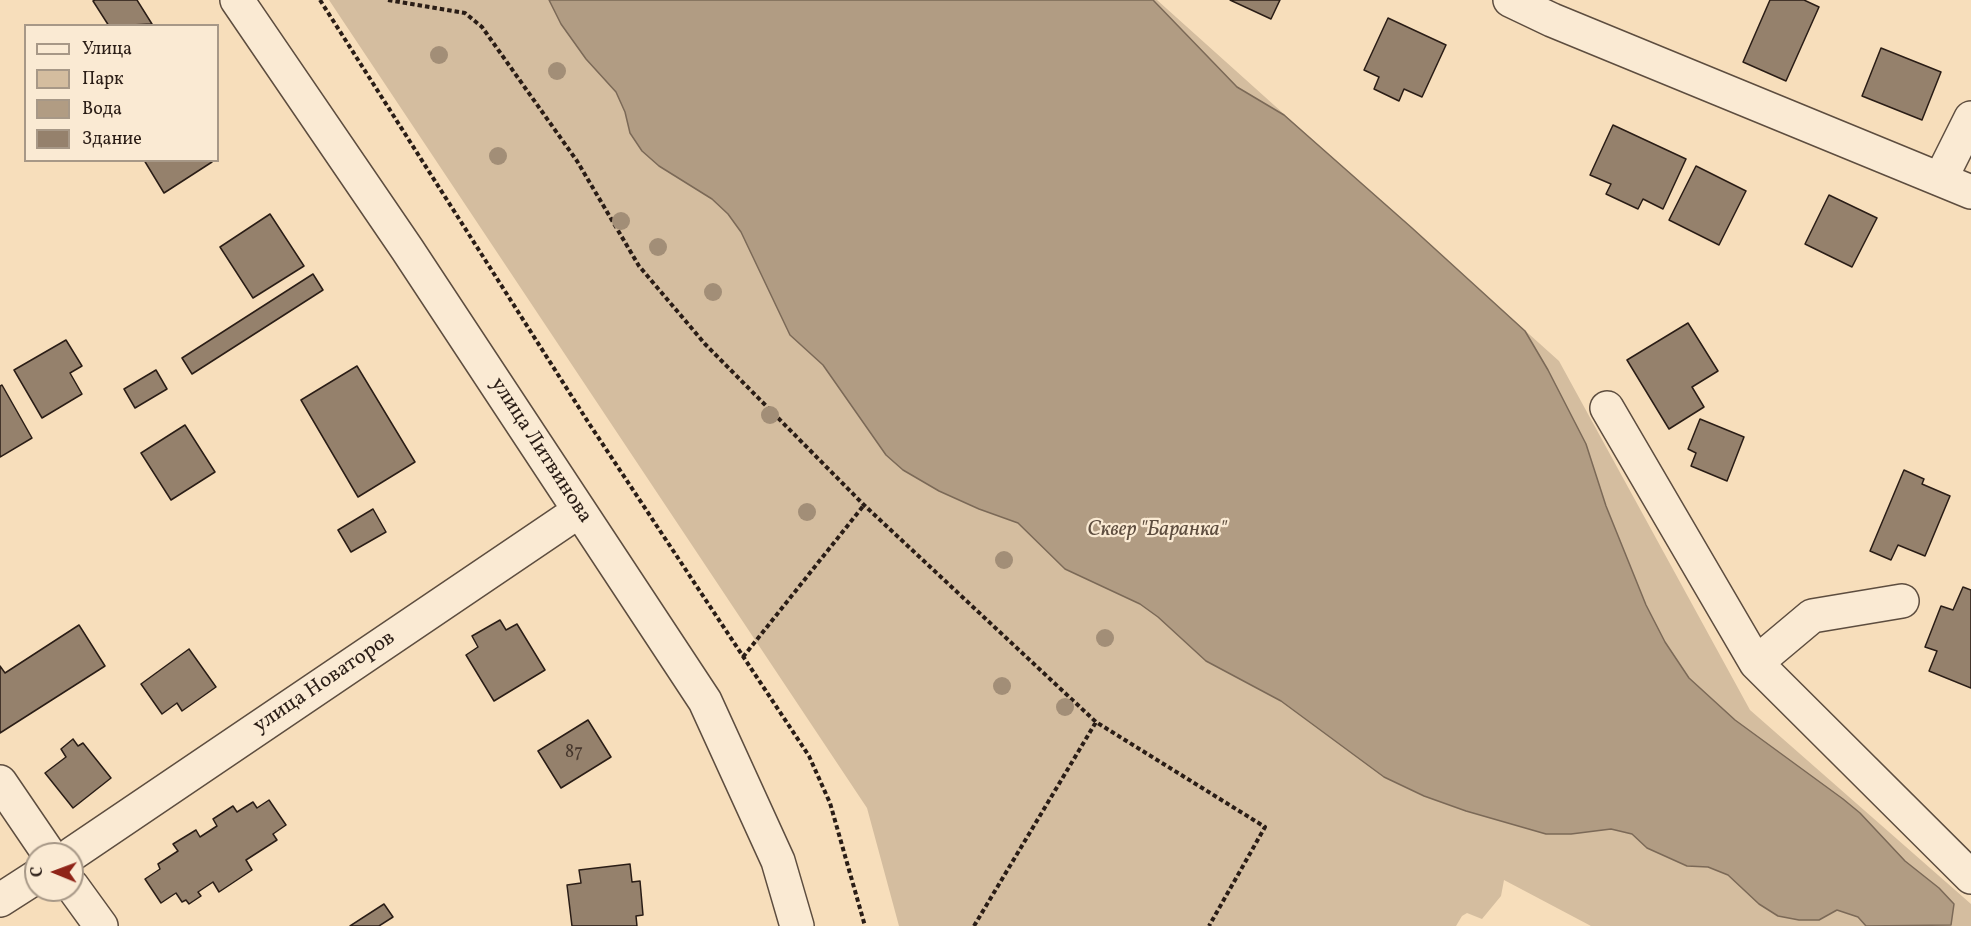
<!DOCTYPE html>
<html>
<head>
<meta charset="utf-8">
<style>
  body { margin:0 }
  #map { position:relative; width:1971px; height:926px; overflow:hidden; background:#f7debb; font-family:Vollkorn,serif }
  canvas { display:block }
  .legend { position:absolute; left:24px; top:24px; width:195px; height:138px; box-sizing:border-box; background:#faead3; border:2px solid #a79887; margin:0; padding:8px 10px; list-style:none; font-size:18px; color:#2a1d16 }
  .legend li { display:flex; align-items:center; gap:12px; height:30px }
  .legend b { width:30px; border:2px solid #a79887 }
  .north { position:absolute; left:24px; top:842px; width:60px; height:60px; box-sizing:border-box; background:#faead3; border:2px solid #a79887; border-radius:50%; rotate:271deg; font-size:16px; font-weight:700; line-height:24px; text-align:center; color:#2a1d16 }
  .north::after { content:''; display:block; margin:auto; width:21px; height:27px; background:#8f2418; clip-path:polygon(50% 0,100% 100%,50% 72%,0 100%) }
</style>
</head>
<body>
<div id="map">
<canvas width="1971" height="926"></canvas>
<ul class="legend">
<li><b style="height:8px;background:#faead3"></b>Улица</li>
<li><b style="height:16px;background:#d4bd9f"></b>Парк</li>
<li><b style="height:16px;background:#b19c83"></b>Вода</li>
<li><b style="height:16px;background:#95816c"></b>Здание</li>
</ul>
<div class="north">С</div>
</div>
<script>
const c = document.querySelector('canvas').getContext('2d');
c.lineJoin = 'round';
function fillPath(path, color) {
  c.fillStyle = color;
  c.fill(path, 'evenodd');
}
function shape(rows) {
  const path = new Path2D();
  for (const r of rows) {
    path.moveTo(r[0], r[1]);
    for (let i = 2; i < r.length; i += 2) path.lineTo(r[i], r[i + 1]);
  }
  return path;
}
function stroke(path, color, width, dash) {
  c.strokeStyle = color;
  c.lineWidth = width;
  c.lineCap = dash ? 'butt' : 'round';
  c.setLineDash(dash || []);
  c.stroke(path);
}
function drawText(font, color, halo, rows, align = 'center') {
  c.font = font + ' Vollkorn,serif';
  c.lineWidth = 4.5;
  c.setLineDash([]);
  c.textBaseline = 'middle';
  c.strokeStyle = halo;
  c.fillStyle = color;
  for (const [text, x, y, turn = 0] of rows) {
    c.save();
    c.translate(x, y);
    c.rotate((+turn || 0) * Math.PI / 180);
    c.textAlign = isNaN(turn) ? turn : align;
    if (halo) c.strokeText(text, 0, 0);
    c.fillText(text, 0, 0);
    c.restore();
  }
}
const green = shape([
  [329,0,1157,0,1559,361,1750,710,1971,904,1971,926,1591,926,1504,880,1501,896,1482,919,1467,913,1462,916,1456,926,899,926,867,808]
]);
const water = shape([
  [549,0,1153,0,1237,87,1284,115,1412,228,1525,331,1548,370,1586,444,1606,506,1646,605,1665,642,1689,678,1735,720,1843,799,1860,813,1905,861,1939,888,1954,904,1951,925,1866,926,1858,917,1837,910,1819,920,1799,920,1778,916,1759,904,1728,875,1708,867,1687,866,1647,848,1632,834,1611,829,1571,834,1546,834,1466,811,1424,796,1384,777,1281,701,1206,661,1158,617,1140,604,1065,569,1018,523,979,509,939,491,903,470,886,455,823,365,790,335,741,232,728,214,712,199,659,166,642,151,630,133,625,112,616,92,586,59,561,24,549,0]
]);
const building = shape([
  [95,0,137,0,152,24,109,26,93,1,95,0],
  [1230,0,1280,0,1271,19,1230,0],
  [1770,0,1804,0,1819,7,1786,81,1743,62,1770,0],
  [1388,18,1446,45,1422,97,1404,89,1399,101,1374,89,1379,77,1364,70,1388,18],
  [1881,48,1941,72,1922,120,1862,96,1881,48],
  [1613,125,1686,159,1663,209,1643,199,1638,209,1606,194,1611,184,1590,175,1613,125],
  [144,160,211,160,212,162,164,193,144,160],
  [1696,166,1746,191,1719,245,1669,220,1696,166],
  [1829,195,1877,218,1852,267,1805,244,1829,195],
  [270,214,304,266,253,298,220,247,270,214],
  [313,274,323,290,192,374,182,358,313,274],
  [1688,323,1718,371,1692,387,1704,407,1669,429,1627,360,1688,323],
  [66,340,82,366,70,373,82,394,42,418,14,370,66,340],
  [357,366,415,462,358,497,301,400,357,366],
  [156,370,167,389,135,408,124,389,156,370],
  [2,385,32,438,0,457,0,386,2,385],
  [1700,419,1744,437,1727,481,1691,466,1696,453,1688,449,1700,419],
  [185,425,215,472,171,500,141,453,185,425],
  [1904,470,1924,479,1922,484,1950,496,1925,556,1898,545,1891,560,1870,551,1904,470],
  [373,509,386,532,351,552,338,530,373,509],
  [1963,587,1971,590,1971,688,1929,671,1937,651,1925,647,1941,606,1953,610,1963,587],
  [500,620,506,630,517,624,545,670,494,701,466,655,478,647,472,636,500,620],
  [79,625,105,666,0,733,0,666,5,673,79,625],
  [189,649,216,687,182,711,177,703,162,714,141,684,189,649],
  [588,720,611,757,561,788,538,751,588,720],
  [73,739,78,746,83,743,111,778,73,808,45,773,66,757,61,749,73,739],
  [269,800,286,825,273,834,277,840,246,860,252,870,219,892,213,882,198,892,201,896,189,904,186,900,182,902,176,893,161,903,145,879,160,869,158,864,178,851,173,844,196,830,200,837,217,826,213,819,233,806,237,812,253,802,257,808,269,800],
  [630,864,632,882,640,881,643,915,636,916,637,926,572,926,567,885,581,883,579,870,630,864],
  [384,904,393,917,379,926,350,926,384,904]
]);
const path = shape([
  [320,0,590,425,809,756,830,803,865,926],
  [388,0,465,13,482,27,577,161,639,266,705,344,864,505,1096,722,1265,827,1209,926],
  [743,657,864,505],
  [974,926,1096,722]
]);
const minor = shape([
  [237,0,407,249,705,701,778,861,797,926],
  [1510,0,1552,20,1971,192],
  [1941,178,1971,118],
  [1607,408,1756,663,1971,877],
  [1756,663,1812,616,1902,601],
  [0,782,49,854],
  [72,854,579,511],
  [72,886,101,926],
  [0,900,36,877]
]);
const trees = [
  [439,55],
  [557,71],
  [498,156],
  [621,221],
  [658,247],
  [713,292],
  [770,415],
  [807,512],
  [1004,560],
  [1105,638],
  [1002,686],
  [1065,707]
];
const numberNames = [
  ["87",574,754]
];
const streetNames = [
  ["улица Литвинова",540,451,57],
  ["улица Новаторов",325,683,-34]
];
const parkNames = [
  ["Сквер \"Баранка\"",1157,531]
];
fillPath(green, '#d4bd9f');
fillPath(water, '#b19c83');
stroke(water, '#7b6957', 1.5);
fillPath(building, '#95816c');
stroke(building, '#2a1d16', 1.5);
stroke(minor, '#5d4d3f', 36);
stroke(path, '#2a1d16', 4, [4.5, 3]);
stroke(minor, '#faead3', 33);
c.fillStyle = '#a28e77';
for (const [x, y] of trees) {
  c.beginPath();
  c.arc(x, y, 9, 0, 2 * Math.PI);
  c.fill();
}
drawText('18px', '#45362c', null, numberNames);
drawText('21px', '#2a1d16', '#faead3', streetNames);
drawText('italic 21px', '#5d4d3f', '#faead3', parkNames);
</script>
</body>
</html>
